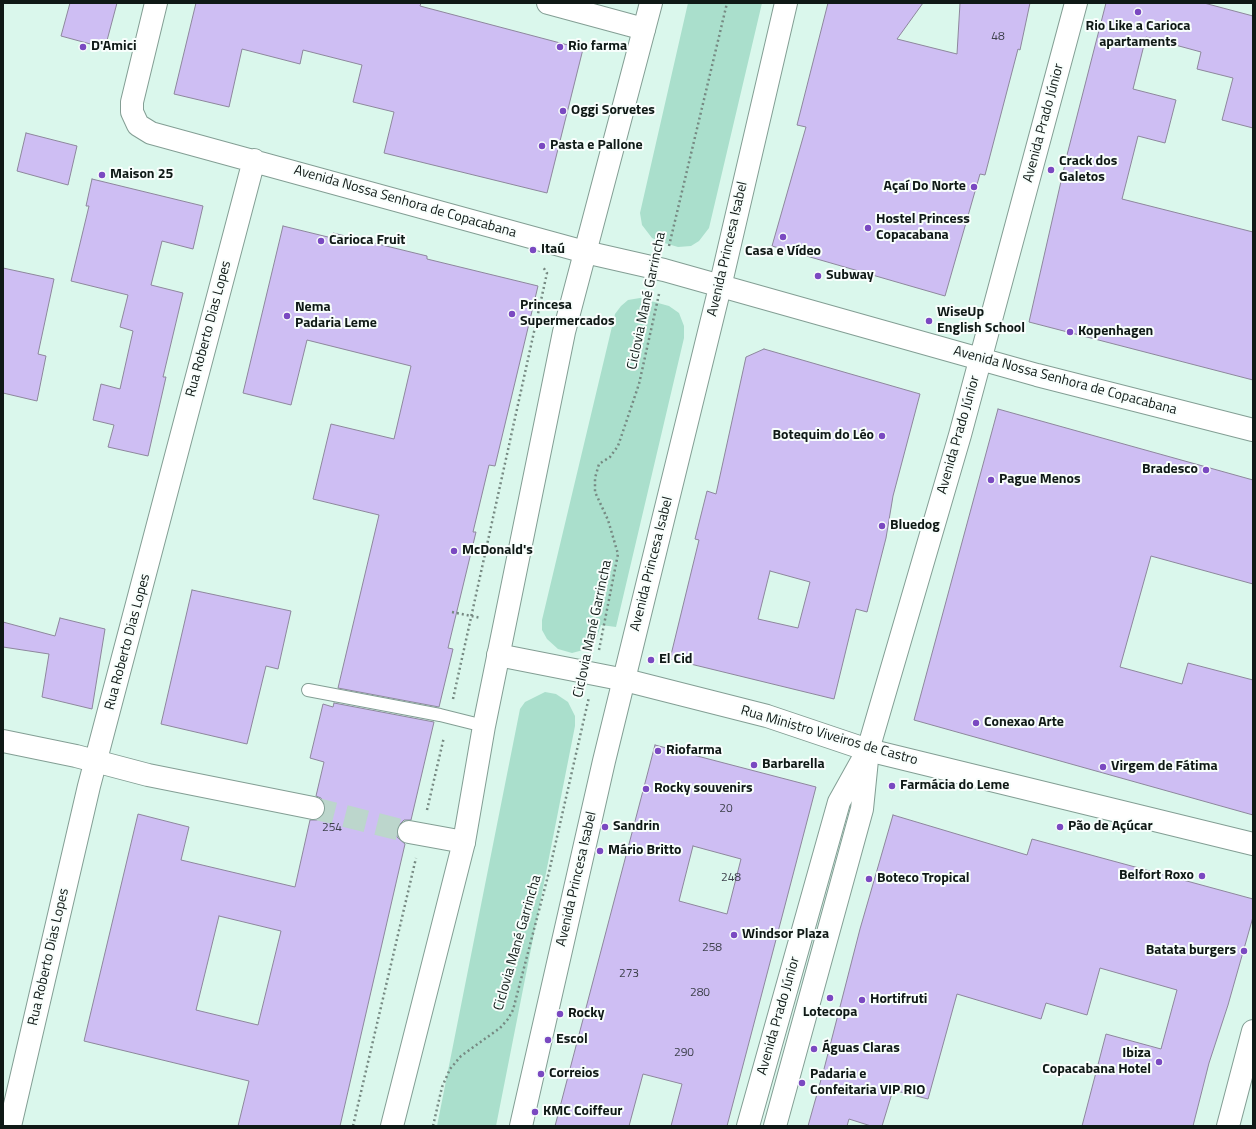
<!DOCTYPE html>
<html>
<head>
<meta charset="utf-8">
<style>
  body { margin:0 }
  #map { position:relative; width:1256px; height:1129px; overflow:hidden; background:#daf7ec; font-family:"Titillium Web",sans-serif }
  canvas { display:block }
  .frame { position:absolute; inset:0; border:4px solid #0f1916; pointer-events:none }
</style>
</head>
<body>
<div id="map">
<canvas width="1256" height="1129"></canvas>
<div class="frame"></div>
</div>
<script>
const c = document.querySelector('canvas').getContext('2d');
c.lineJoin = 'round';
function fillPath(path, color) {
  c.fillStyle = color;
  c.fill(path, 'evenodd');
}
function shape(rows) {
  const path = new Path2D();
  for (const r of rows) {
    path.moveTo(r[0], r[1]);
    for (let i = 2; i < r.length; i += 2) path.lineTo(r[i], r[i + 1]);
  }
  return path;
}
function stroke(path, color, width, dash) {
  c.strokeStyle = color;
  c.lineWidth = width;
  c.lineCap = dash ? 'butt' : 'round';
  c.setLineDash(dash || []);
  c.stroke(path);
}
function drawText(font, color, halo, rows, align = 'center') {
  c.font = font + ' "Titillium Web",sans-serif';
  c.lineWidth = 4;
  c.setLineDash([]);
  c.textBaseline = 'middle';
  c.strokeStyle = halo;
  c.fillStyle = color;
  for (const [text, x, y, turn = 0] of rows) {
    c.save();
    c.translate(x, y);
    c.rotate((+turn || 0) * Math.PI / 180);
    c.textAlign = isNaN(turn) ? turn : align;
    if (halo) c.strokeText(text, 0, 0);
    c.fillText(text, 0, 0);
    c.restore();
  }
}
const green = shape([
  [688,3,762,3,709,228,699,241,691,246,678,247,661,242,652,238,642,225,640,213],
  [640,298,669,306,679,313,684,326,684,338,616,627,601,625,596,640,587,649,572,653,558,649,547,639,542,630,542,620,615,314,621,306,628,300],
  [545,692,556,694,568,702,575,716,575,726,496,1126,437,1126,520,709,525,702]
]);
const building = shape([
  [70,3,117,3,105,48,61,36,70,3],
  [196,3,421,3,420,6,583,49,547,193,384,153,394,112,353,102,362,65,303,50,300,64,242,49,229,107,174,94,196,3],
  [828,3,923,3,897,39,957,54,960,3,1030,3,1020,50,1018,49,985,175,980,174,945,296,772,246,806,127,797,125,828,3],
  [1106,3,1204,3,1253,16,1253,128,1222,120,1233,78,1197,69,1201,52,1146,37,1133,89,1176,100,1165,143,1138,136,1122,199,1253,232,1253,380,1029,322,1067,155,1106,3],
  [26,133,77,146,68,185,17,171,26,133],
  [92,179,203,206,193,249,162,241,151,285,183,293,163,377,166,377,148,456,108,447,114,425,93,420,101,384,120,389,133,331,120,327,128,295,71,281,89,206,86,206,92,179],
  [283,226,332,238,333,233,427,256,427,259,538,286,495,466,489,465,473,532,476,532,448,648,453,649,439,707,338,688,379,515,313,499,331,424,394,439,411,366,307,340,291,405,243,393,283,226],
  [3,268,54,279,38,354,46,356,37,401,3,393,3,268],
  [764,349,920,394,893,496,886,538,867,612,856,609,834,699,670,659,699,540,695,539,707,491,716,494,746,357,764,349],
  [770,571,810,582,798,628,758,619,770,571],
  [998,409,1253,480,1253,584,1151,556,1120,667,1182,684,1188,663,1253,680,1253,815,914,720,998,409],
  [192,590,291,611,278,669,266,666,247,744,161,724,192,590],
  [60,618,105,629,92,709,42,697,49,654,3,647,3,622,55,636,60,618],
  [334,703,434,722,411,820,404,820,400,824,397,829,397,837,405,844,340,1126,238,1126,249,1081,84,1041,138,814,189,827,181,860,295,887,310,820,317,820,323,816,325,811,325,804,321,798,316,796,324,762,310,758,323,704,333,707,334,703],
  [219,916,281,931,258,1025,196,1010,219,916],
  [655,745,816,787,762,993,727,1126,671,1126,682,1084,643,1074,629,1126,555,1126,655,745],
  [693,846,741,859,727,914,679,901,693,846],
  [893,815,1027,855,1032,839,1253,899,1253,917,1228,1005,1209,1063,1193,1126,1082,1126,1106,1034,1161,1049,1177,990,1100,968,1087,1015,1046,1003,1041,1019,957,994,928,1099,893,1090,882,1126,871,1126,849,1119,847,1126,808,1126,824,1069,860,929,893,815]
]);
const minorTunnel = shape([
  [313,808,409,832]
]);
const path = shape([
  [669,246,727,3],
  [452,612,481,618],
  [599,650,618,554,608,520,595,492,595,478,599,464,610,457,618,446,639,384,659,294],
  [453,699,547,273,543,267],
  [427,810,444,737],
  [353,1126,416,858],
  [433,1126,442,1087,450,1069,461,1056,500,1028,508,1019,513,1010,549,872,589,697]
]);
const service = shape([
  [308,690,440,715,484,726]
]);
const minor = shape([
  [156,3,132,102,132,112,138,125,151,133,585,252],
  [548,3,644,29],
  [3,741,76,756,148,775,313,808],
  [409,832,464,842],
  [10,1126,89,786,254,160],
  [748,1126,839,802,868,750],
  [1228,1126,1253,1031]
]);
const tertiary = shape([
  [498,655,625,680,767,716,868,750,1253,844]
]);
const secondary = shape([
  [585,252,664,270,1037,375,1253,430],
  [775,1126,862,809,868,750,960,435,1076,3]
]);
const trunk = shape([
  [392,1126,464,842,484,726,564,332,651,3],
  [521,1126,604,761,720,287,786,3]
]);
const markers = [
  [1138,12,4,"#7a49c1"],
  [83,47,4,"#7a49c1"],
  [560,47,4,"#7a49c1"],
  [563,111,4,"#7a49c1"],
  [542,146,4,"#7a49c1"],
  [1051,170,4,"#7a49c1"],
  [102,175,4,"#7a49c1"],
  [974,187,4,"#7a49c1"],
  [868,228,4,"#7a49c1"],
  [783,237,4,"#7a49c1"],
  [321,241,4,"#7a49c1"],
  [533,250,4,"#7a49c1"],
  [818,276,4,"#7a49c1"],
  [512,314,4,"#7a49c1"],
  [287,316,4,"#7a49c1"],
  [929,321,4,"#7a49c1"],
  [1070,332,4,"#7a49c1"],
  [882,436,4,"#7a49c1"],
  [1206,470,4,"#7a49c1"],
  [991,480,4,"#7a49c1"],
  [882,526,4,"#7a49c1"],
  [454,551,4,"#7a49c1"],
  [651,660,4,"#7a49c1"],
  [976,723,4,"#7a49c1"],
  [658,751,4,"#7a49c1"],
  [754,765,4,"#7a49c1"],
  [1103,767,4,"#7a49c1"],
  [892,786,4,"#7a49c1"],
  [646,789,4,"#7a49c1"],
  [605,827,4,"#7a49c1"],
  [1060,827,4,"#7a49c1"],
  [600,851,4,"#7a49c1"],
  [1202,876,4,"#7a49c1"],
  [869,879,4,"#7a49c1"],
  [734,935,4,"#7a49c1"],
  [1244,951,4,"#7a49c1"],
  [830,998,4,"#7a49c1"],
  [862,1000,4,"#7a49c1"],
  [560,1014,4,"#7a49c1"],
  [548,1040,4,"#7a49c1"],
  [814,1049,4,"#7a49c1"],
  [1159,1062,4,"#7a49c1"],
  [541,1074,4,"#7a49c1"],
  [802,1083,4,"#7a49c1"],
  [535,1112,4,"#7a49c1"]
];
const numberNames = [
  ["48",998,37],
  ["20",726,809],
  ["254",332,828],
  ["248",731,878],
  ["258",712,948],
  ["273",629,974],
  ["280",700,993],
  ["290",684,1053]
];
const poiNames = [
  ["Rio Like a Carioca",1138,27,"center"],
  ["apartaments",1138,43,"center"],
  ["D'Amici",91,47],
  ["Rio farma",568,47],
  ["Oggi Sorvetes",571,111],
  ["Pasta e Pallone",550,146],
  ["Crack dos",1059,162],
  ["Galetos",1059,178],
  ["Maison 25",110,175],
  ["Açaí Do Norte",966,187,"right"],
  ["Hostel Princess",876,220],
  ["Copacabana",876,236],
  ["Carioca Fruit",329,241],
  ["Itaú",541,250],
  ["Casa e Vídeo",783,252,"center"],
  ["Subway",826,276],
  ["Princesa",520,306],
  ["Supermercados",520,322],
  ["Nema",295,308],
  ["Padaria Leme",295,324],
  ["WiseUp",937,313],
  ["English School",937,329],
  ["Kopenhagen",1078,332],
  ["Botequim do Léo",874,436,"right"],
  ["Bradesco",1198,470,"right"],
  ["Pague Menos",999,480],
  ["Bluedog",890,526],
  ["McDonald's",462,551],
  ["El Cid",659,660],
  ["Conexao Arte",984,723],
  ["Riofarma",666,751],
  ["Barbarella",762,765],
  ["Virgem de Fátima",1111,767],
  ["Farmácia do Leme",900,786],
  ["Rocky souvenirs",654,789],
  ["Sandrin",613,827],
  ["Pão de Açúcar",1068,827],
  ["Mário Britto",608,851],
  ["Belfort Roxo",1194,876,"right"],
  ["Boteco Tropical",877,879],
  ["Windsor Plaza",742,935],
  ["Batata burgers",1236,951,"right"],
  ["Hortifruti",870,1000],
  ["Lotecopa",830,1013,"center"],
  ["Rocky",568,1014],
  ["Escol",556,1040],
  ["Águas Claras",822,1049],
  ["Ibiza",1151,1054,"right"],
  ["Copacabana Hotel",1151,1070,"right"],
  ["Correios",549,1074],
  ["Padaria e",810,1075],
  ["Confeitaria VIP RIO",810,1091],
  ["KMC Coiffeur",543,1112]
];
const streetNames = [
  ["Avenida Prado Júnior",1044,123,-75],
  ["Avenida Nossa Senhora de Copacabana",405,202,16],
  ["Avenida Princesa Isabel",728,249,-77],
  ["Ciclovia Mané Garrincha",647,301,-78],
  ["Rua Roberto Dias Lopes",209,329,-75],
  ["Avenida Nossa Senhora de Copacabana",1065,381,15],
  ["Avenida Prado Júnior",959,435,-74],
  ["Avenida Princesa Isabel",652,564,-76],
  ["Ciclovia Mané Garrincha",593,629,-78],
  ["Rua Roberto Dias Lopes",128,642,-75],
  ["Rua Ministro Viveiros de Castro",829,736,16],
  ["Avenida Princesa Isabel",577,879,-77],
  ["Ciclovia Mané Garrincha",518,943,-74],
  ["Rua Roberto Dias Lopes",49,957,-77],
  ["Avenida Prado Júnior",779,1016,-74]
];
fillPath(green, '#aadfcc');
fillPath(building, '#cebef3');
stroke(building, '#8d879c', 1);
stroke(minorTunnel, '#bcd6cc', 22, [22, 11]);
stroke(service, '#839e94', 14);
stroke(minor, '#839e94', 24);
stroke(tertiary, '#839e94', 24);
stroke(secondary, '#839e94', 24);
stroke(trunk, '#839e94', 24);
stroke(path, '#768982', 2.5, [2, 3]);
stroke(service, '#fff', 12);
stroke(minor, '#fff', 22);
stroke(tertiary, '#fff', 22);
stroke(secondary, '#fff', 22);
stroke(trunk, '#fff', 22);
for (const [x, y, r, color] of markers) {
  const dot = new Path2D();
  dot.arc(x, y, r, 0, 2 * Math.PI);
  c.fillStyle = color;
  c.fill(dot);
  stroke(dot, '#f8fefc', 1.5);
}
drawText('12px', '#3f424d', null, numberNames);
drawText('bold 14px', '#0f1916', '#f8fefc', poiNames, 'left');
drawText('14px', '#0f1916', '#f8fefc', streetNames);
</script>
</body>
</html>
